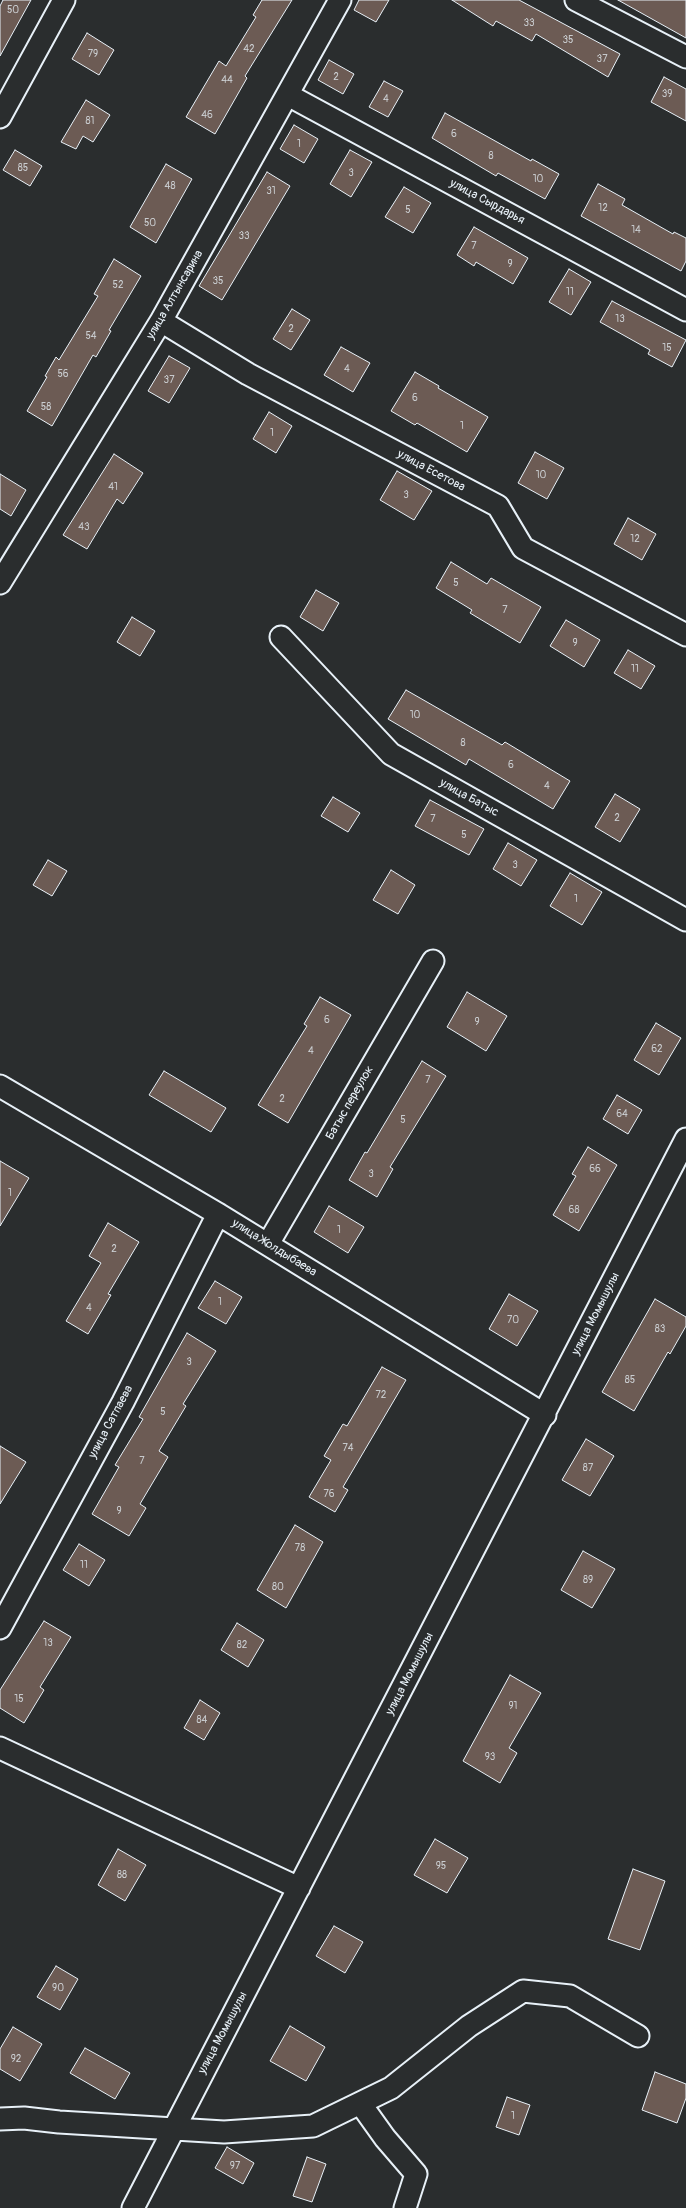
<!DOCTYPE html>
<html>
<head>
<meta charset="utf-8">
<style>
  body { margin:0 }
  canvas { display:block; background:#2a2d2e }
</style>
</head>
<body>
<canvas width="686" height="2208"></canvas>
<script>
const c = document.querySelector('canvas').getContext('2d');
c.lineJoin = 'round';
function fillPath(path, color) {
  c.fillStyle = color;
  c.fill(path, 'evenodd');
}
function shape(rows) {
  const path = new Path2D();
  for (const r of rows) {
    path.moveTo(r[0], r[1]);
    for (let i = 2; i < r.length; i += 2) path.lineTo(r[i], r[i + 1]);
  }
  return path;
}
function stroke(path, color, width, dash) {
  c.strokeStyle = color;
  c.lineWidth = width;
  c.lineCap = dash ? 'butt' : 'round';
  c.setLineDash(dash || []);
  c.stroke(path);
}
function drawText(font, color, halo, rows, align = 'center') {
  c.font = font + ' Pangolin,sans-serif';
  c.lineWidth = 4;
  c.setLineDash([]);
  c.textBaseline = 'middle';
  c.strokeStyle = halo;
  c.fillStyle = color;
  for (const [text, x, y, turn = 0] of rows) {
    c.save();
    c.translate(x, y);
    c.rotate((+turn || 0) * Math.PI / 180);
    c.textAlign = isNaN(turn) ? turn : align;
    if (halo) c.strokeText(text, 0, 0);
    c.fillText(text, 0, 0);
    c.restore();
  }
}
const building = shape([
  [3,0,31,0,0,56,0,6,3,0],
  [262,0,292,0,245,76,247,78,215,134,186,117,219,61,226,66,256,17,253,15,262,0],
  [359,0,389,0,376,22,354,10,359,0],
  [452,0,519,0,620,54,608,77,536,34,532,41,496,21,493,26,452,0],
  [618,0,686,0,686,38,618,0],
  [87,33,114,50,99,75,72,59,87,33],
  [329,60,354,74,343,94,318,80,329,60],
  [664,77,686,89,686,121,651,102,664,77],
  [384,81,403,91,388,117,369,107,384,81],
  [86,100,110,115,93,142,83,136,76,149,61,142,86,100],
  [445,113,531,161,532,159,559,174,545,199,498,173,496,176,432,138,445,113],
  [294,125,318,139,304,163,280,149,294,125],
  [15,150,42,166,30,186,3,170,15,150],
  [350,150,372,162,351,197,330,184,350,150],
  [166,164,192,179,156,243,130,227,166,164],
  [267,172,290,186,222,300,199,286,267,172],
  [598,184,625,199,622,205,673,234,674,232,686,238,686,261,681,271,581,216,598,184],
  [404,187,431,203,413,233,385,217,404,187],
  [474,227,528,258,513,284,476,262,474,266,457,255,474,227],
  [114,259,141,276,109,330,111,331,96,357,93,355,52,426,27,411,47,377,45,376,56,357,59,360,98,296,94,294,114,259],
  [569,269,591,282,571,315,549,302,569,269],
  [612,301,686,340,672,367,648,354,650,350,600,322,612,301],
  [292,309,310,320,291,350,273,339,292,309],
  [341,347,370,363,353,392,324,375,341,347],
  [169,356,190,368,169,403,148,391,169,356],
  [415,372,439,386,438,388,488,417,467,452,417,423,415,425,391,411,415,372],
  [269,412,292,426,276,453,253,439,269,412],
  [535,452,564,468,547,499,518,483,535,452],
  [114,454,143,473,123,504,117,499,87,549,63,535,114,454],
  [397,471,432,491,414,520,380,500,397,471],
  [0,474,26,490,11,516,0,509,0,474],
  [628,518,656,534,642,560,614,544,628,518],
  [451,562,487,584,491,578,541,607,520,643,470,613,472,610,436,588,451,562],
  [316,590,339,603,323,631,300,617,316,590],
  [132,617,155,631,140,656,117,642,132,617],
  [566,620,600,640,584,667,550,646,566,620],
  [628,650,655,666,641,689,614,673,628,650],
  [406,690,502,745,505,742,570,781,553,809,469,759,466,765,388,719,406,690],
  [615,794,640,809,620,842,595,827,615,794],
  [333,797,360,813,348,832,321,816,333,797],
  [430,800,484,829,469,855,415,826,430,800],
  [508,843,537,860,521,886,493,869,508,843],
  [48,860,67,871,52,896,33,885,48,860],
  [391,870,415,885,398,914,373,900,391,870],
  [570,873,602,892,582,925,550,906,570,873],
  [467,992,507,1016,486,1051,447,1027,467,992],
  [320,997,351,1015,288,1123,258,1105,307,1026,304,1024,320,997],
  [656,1023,681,1038,659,1075,634,1060,656,1023],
  [422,1061,446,1076,390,1167,393,1169,377,1197,349,1180,365,1152,367,1153,422,1061],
  [164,1071,226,1108,211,1132,149,1095,164,1071],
  [617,1095,642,1110,628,1134,603,1119,617,1095],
  [588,1147,617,1165,579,1231,553,1215,576,1176,572,1174,588,1147],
  [0,1161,29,1178,0,1226,0,1161],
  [329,1206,364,1227,348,1253,314,1232,329,1206],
  [108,1223,139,1242,108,1294,111,1295,88,1334,66,1321,101,1263,89,1256,108,1223],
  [215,1281,242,1297,226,1324,198,1308,215,1281],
  [509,1294,538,1311,517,1346,489,1329,509,1294],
  [655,1299,686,1317,686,1326,670,1354,668,1352,634,1411,602,1392,655,1299],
  [187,1333,216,1351,183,1404,186,1406,159,1451,168,1457,140,1504,146,1508,129,1536,92,1514,119,1467,115,1465,143,1419,139,1417,187,1333],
  [382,1367,406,1380,343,1487,348,1490,335,1512,309,1497,331,1460,324,1456,343,1424,347,1426,382,1367],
  [586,1439,614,1456,590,1496,562,1480,586,1439],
  [0,1446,26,1462,0,1504,0,1446],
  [295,1525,323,1542,286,1608,257,1590,295,1525],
  [79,1544,105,1560,89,1586,63,1570,79,1544],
  [583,1551,615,1569,592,1608,561,1590,583,1551],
  [44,1621,71,1637,40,1687,44,1690,24,1723,0,1708,0,1690,44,1621],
  [237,1623,264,1640,248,1667,221,1650,237,1623],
  [510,1675,541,1693,509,1748,517,1753,500,1783,463,1761,510,1675],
  [200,1700,220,1713,204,1740,184,1728,200,1700],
  [435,1839,468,1858,447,1893,414,1875,435,1839],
  [118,1849,146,1865,125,1901,98,1885,118,1849],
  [633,1869,665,1881,640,1950,608,1939,633,1869],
  [334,1926,363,1942,345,1973,316,1956,334,1926],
  [56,1966,78,1979,60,2010,37,1997,56,1966],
  [290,2026,325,2047,306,2081,270,2061,290,2026],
  [13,2027,42,2044,20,2081,0,2069,0,2049,13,2027],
  [85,2048,130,2073,115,2099,70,2073,85,2048],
  [655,2072,686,2084,686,2098,677,2123,642,2110,655,2072],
  [507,2097,530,2105,519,2135,496,2127,507,2097],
  [227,2147,254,2163,243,2184,215,2168,227,2147],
  [307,2157,326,2164,312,2202,293,2196,307,2157]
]);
const street = shape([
  [576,0,686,57],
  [288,95,686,310],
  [0,117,64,0],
  [161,321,248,374,498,506,523,548,686,635],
  [0,583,161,321,340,0],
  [281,637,391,754,686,920],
  [0,1086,218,1214,545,1415],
  [268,1244,433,961],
  [0,1628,123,1402,218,1214],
  [0,1748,299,1888],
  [360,2103,385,2138,416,2174,405,2208],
  [0,2119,24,2118,59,2122,224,2132,313,2126,391,2088,469,2026,523,1991,570,1996,638,2036],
  [133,2208,686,1139]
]);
const numberNames = [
  ["50",13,10],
  ["33",529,23],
  ["35",568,40],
  ["42",249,49],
  ["79",93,54],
  ["37",602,59],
  ["2",336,77],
  ["44",227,80],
  ["39",667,94],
  ["4",386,99],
  ["46",207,115],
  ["81",90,121],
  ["6",454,134],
  ["1",299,144],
  ["8",491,156],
  ["85",23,168],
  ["3",351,173],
  ["10",538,179],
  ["48",170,186],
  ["31",271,191],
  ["12",603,208],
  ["5",408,210],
  ["50",150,223],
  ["14",636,230],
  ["33",244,236],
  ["7",474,246],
  ["9",510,264],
  ["35",218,281],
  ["52",118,285],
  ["11",570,292],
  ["13",620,319],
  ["2",291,329],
  ["54",91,336],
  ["15",667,348],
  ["4",347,369],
  ["56",63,374],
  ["37",169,380],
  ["6",415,398],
  ["58",46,407],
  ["1",462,426],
  ["1",272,433],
  ["10",541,475],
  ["41",113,487],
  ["3",406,495],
  ["43",84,527],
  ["12",635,539],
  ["5",456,583],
  ["7",505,610],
  ["9",575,643],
  ["11",635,669],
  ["10",415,715],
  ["8",463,743],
  ["6",511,765],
  ["4",547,786],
  ["2",617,818],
  ["7",433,819],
  ["5",464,835],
  ["3",515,865],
  ["1",576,899],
  ["6",327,1020],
  ["9",477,1022],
  ["62",657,1049],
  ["4",311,1051],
  ["7",428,1080],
  ["2",282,1099],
  ["64",622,1114],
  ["5",403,1120],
  ["66",595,1169],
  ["3",371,1174],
  ["1",10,1193],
  ["68",574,1210],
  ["1",339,1230],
  ["2",114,1249],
  ["1",220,1302],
  ["4",89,1308],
  ["70",513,1320],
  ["83",660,1329],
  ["3",189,1362],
  ["85",630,1380],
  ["72",381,1395],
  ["5",163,1412],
  ["74",348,1448],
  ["7",142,1461],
  ["87",588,1468],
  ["76",329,1494],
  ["9",119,1511],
  ["78",300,1548],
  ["11",84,1565],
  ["89",588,1580],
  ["80",278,1587],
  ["13",48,1643],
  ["82",242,1645],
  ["15",19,1699],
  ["91",513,1706],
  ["84",202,1720],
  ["93",490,1757],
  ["95",441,1866],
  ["88",122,1875],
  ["90",58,1988],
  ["92",16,2059],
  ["1",513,2116],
  ["97",235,2166]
];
const streetNames = [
  ["улица Сырдарья",487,202,28],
  ["улица Алтынсарина",175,295,-60],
  ["улица Есетова",431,471,28],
  ["улица Батыс",469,798,29],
  ["Батыс переулок",350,1103,-60],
  ["улица Жолдыбаева",274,1248,32],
  ["улица Момышулы",596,1314,-63],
  ["улица Сатпаева",111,1422,-62],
  ["улица Момышулы",410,1674,-63],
  ["улица Момышулы",223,2033,-62]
];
fillPath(building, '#6c5b54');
stroke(building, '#e8f1f8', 1);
stroke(street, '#e8f1f8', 25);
stroke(street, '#2a2d2e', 21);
drawText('10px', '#c9cccf', null, numberNames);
drawText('12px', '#e8f1f8', '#2a2d2e', streetNames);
</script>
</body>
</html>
